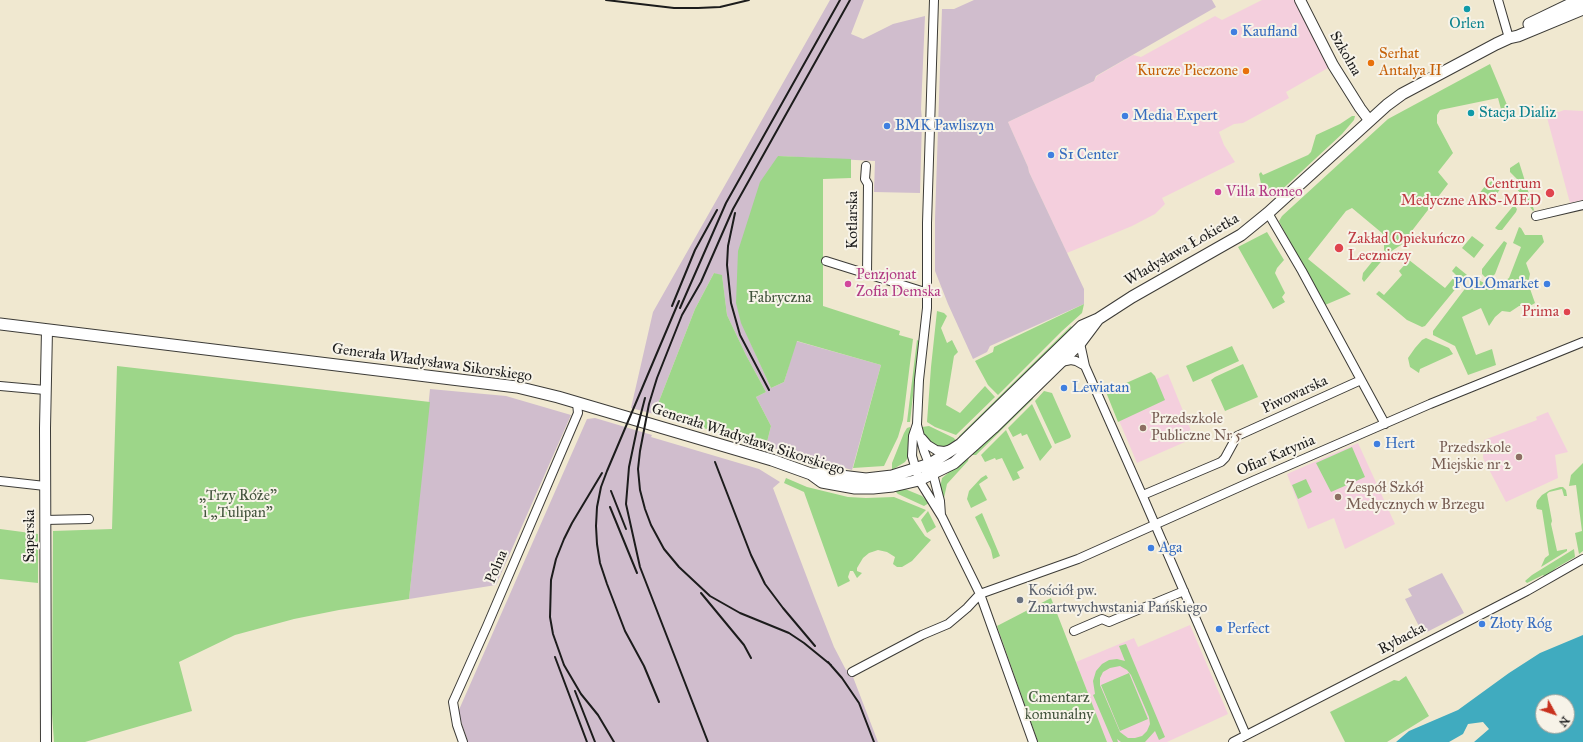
<!DOCTYPE html>
<html>
<head>
<meta charset="utf-8">
<style>
  body { margin:0 }
  #map { position:relative; width:1583px; height:742px; overflow:hidden; background:#f0e8d0; font-family:"IM FELL Great Primer",serif }
  canvas { display:block }
  .north { position:absolute; left:1535px; top:694px; width:40px; height:40px; box-sizing:border-box; background:#f7f3e8; border:1px solid #9f9d96; border-radius:50%; rotate:130deg; font-size:11px; font-weight:700; line-height:16px; text-align:center; color:#1c1c1c }
  .north::after { content:''; display:block; margin:auto; width:14px; height:18px; background:#c8321e; clip-path:polygon(50% 0,100% 100%,50% 72%,0 100%) }
</style>
</head>
<body>
<div id="map">
<canvas width="1583" height="742"></canvas>
<div class="north">N</div>
</div>
<script>
const c = document.querySelector('canvas').getContext('2d');
c.lineJoin = 'round';
function fillPath(path, color) {
  c.fillStyle = color;
  c.fill(path, 'evenodd');
}
function shape(rows) {
  const path = new Path2D();
  for (const r of rows) {
    path.moveTo(r[0], r[1]);
    for (let i = 2; i < r.length; i += 2) path.lineTo(r[i], r[i + 1]);
  }
  return path;
}
function stroke(path, color, width, dash) {
  c.strokeStyle = color;
  c.lineWidth = width;
  c.lineCap = dash ? 'butt' : 'round';
  c.setLineDash(dash || []);
  c.stroke(path);
}
function drawText(font, color, halo, rows, align = 'center') {
  c.font = font + ' "IM FELL Great Primer",serif';
  c.lineWidth = 4;
  c.setLineDash([]);
  c.textBaseline = 'middle';
  c.strokeStyle = halo;
  c.fillStyle = color;
  for (const [text, x, y, turn = 0] of rows) {
    c.save();
    c.translate(x, y);
    c.rotate((+turn || 0) * Math.PI / 180);
    c.textAlign = isNaN(turn) ? turn : align;
    if (halo) c.strokeText(text, 0, 0);
    c.fillText(text, 0, 0);
    c.restore();
  }
}
const built = shape([
  [1262,0,1294,0,1328,68,1286,92,1289,98,1243,123,1234,124,1219,132,1224,145,1235,162,1162,198,1165,204,1155,214,1132,226,1067,253,1029,172,1028,167,1008,122,1094,81,1097,76,1133,55,1141,57,1215,16,1222,20],
  [1545,110,1559,112,1564,110,1583,111,1583,200,1570,203],
  [1168,374,1194,438,1137,463,1110,399],
  [1548,412,1568,452,1555,455,1558,478,1506,502,1483,458,1484,440,1537,420,1536,417],
  [1358,443,1395,524,1345,549,1334,518,1308,529,1287,474],
  [1190,625,1228,714,1167,742,1107,742,1076,662,1134,638,1138,647]
]);
const industrial = shape([
  [830,0,864,0,851,34,863,39,893,24,925,16,921,109,922,120,920,193,874,192,875,161,778,156,747,335,771,388,784,382,796,341,881,365,852,470,766,446,771,426,756,397,766,392,746,355,727,315,722,276,714,273,695,309,654,414,631,408,653,312],
  [974,0,1212,0,1216,7,1096,76,1094,81,1008,122,1028,167,1029,172,1084,289,1084,304,990,346,987,352,973,359,948,304,935,271,935,219,942,9,954,9],
  [430,389,506,396,571,415,496,585,409,599],
  [595,418,652,435,651,437,759,469,780,482,773,488,814,596,834,647,846,670,852,669,856,676,853,677,878,742,468,742,458,712,587,419],
  [1442,573,1464,613,1423,634,1405,599,1412,596,1408,589]
]);
const green = shape([
  [1490,64,1510,112,1507,121,1502,113,1498,98,1440,110,1437,115,1437,123,1453,153,1438,172,1448,184,1401,245,1387,254,1384,250,1384,237,1382,233,1352,208,1346,211,1308,259,1351,294,1325,305,1282,227,1279,221,1282,216,1388,119],
  [1352,116,1355,116,1354,120,1342,134,1274,197,1270,198,1267,198,1262,189,1259,174,1261,172,1263,175,1308,155,1311,152,1316,135,1340,124],
  [778,156,851,159,851,178,823,179,823,306,900,331,899,335,913,339,903,420,898,437,884,466,853,468,881,365,797,341,784,382,771,388,741,323,736,303,738,251,760,182],
  [1519,162,1534,210,1533,211,1517,189,1521,186,1519,181,1510,172,1510,168],
  [1493,180,1497,180,1500,184,1501,188,1490,203,1486,205,1481,204,1478,200,1478,195,1486,185],
  [1514,205,1517,209,1516,212,1502,230,1498,230,1495,228],
  [1519,227,1521,228,1525,235,1542,235,1544,242,1526,263,1530,274,1528,283,1535,303,1530,306,1519,306,1510,312,1502,311,1495,317,1489,326,1481,308,1462,317,1476,355,1492,349,1496,365,1468,375,1455,346,1433,335,1433,331,1464,290,1475,278,1486,284,1487,288,1496,286,1509,278,1521,247,1513,243],
  [1267,232,1284,260,1277,268,1275,273,1285,293,1282,297,1285,302,1273,309,1238,247],
  [1472,236,1484,245,1474,258,1462,248],
  [1504,241,1507,243,1495,274,1491,278,1485,277,1482,274,1482,269],
  [1380,255,1385,257,1364,282,1362,279,1363,273,1376,257],
  [1409,260,1445,288,1456,275,1452,271,1456,266,1467,275,1425,326,1422,327,1407,320,1376,294,1379,291,1384,295,1402,275,1399,271],
  [714,273,722,275,727,315,746,355,766,392,756,397,771,426,766,446,654,414,695,309],
  [1084,304,1082,313,1062,331,998,395,988,385,975,361,993,352,994,347],
  [937,311,944,313,947,316,941,328,947,343,952,340,958,352,954,356,946,405,960,413,985,386,995,397,956,435,935,427,927,422,931,367],
  [1071,326,1073,329,960,440,959,436],
  [1426,338,1449,348,1453,354,1420,369,1419,373,1410,367,1408,358,1415,348,1422,340],
  [917,340,919,341,910,422,907,422],
  [1232,346,1239,361,1193,382,1186,366],
  [1243,364,1258,397,1225,411,1211,380,1215,377],
  [117,366,430,402,409,599,339,610,294,619,235,635,179,662,192,711,85,742,54,742,52,713,53,531,112,529],
  [1151,372,1155,376,1165,400,1118,422,1106,392],
  [1044,391,1052,393,1071,436,1070,438,1055,444,1035,401],
  [1031,396,1033,399,976,455,972,455],
  [1032,404,1052,447,1040,461,1027,434,1022,436,1021,433,1013,437,1008,428],
  [929,426,954,438,957,443,944,447,939,447,932,443,924,435,922,427],
  [910,427,909,456,905,462,892,470,892,463,904,433,907,428],
  [1006,430,1024,468,1017,472,1020,478,1013,481,1002,458,996,460,995,458,985,462,981,455],
  [1352,447,1365,477,1331,492,1316,463],
  [968,457,969,457,968,461,947,484,944,498,940,488,942,478],
  [1583,463,1583,551,1579,554,1575,533,1582,531,1576,485,1569,486,1571,475],
  [986,475,988,478,979,484,987,500,971,508,967,499,969,491,981,478],
  [786,478,807,487,848,497,866,498,894,497,926,510,918,518,912,517,925,536,931,540,912,561,902,567,897,567,893,564,895,557,887,552,878,550,869,553,863,558,857,568,857,571,862,573,857,578,853,571,850,571,848,577,850,581,838,587,804,492,784,483],
  [1306,479,1312,492,1298,499,1292,485],
  [1560,487,1563,487,1566,490,1567,496,1564,496,1562,489,1549,492,1547,494,1552,521,1551,524,1557,551,1567,549,1567,551,1541,567,1545,558,1549,555,1542,510,1537,509,1536,506,1537,501,1542,495,1550,490],
  [905,489,922,496,929,503,924,506,898,494,895,491],
  [928,511,936,527,927,533,921,520],
  [982,513,1000,556,993,559,991,550,975,517],
  [0,529,38,534,38,583,0,579],
  [1574,549,1575,557,1556,568,1546,578,1543,575,1527,583,1525,581,1532,575],
  [1051,598,1107,742,1038,742,997,626],
  [1126,644,1165,737,1159,740,1155,731,1145,742,1121,742,1117,739,1118,742,1113,742,1093,695,1095,694,1093,681,1096,671,1102,664,1109,660,1117,659,1125,661,1119,646],
  [1120,666,1127,670,1131,675,1149,717,1150,724,1147,731,1142,736,1135,738,1128,738,1120,732,1100,685,1100,678,1103,672,1110,668],
  [1129,673,1148,719,1120,731,1101,685],
  [1406,676,1429,716,1387,742,1345,742,1330,712,1394,680,1399,681]
]);
const water = shape([
  [1583,635,1583,742,1474,742,1489,729,1483,722,1468,724,1463,734,1449,742,1396,742,1409,731,1458,710,1509,673,1540,653],
  [1543,702,1567,702,1567,726,1543,726]
]);
const minor = shape([
  [934,0,927,223,927,308,919,380,917,424,913,436,912,456,919,480,942,517,980,594,1033,742],
  [1498,0,1509,38],
  [866,166,865,179,868,184,867,274],
  [1268,213,1302,271,1385,424],
  [1536,216,1583,205],
  [826,261,928,293],
  [1080,343,1085,366,1144,499,1246,735],
  [1061,362,1071,360,1076,361,1085,366],
  [0,386,45,390],
  [917,425,924,451,933,474,940,501,941,515],
  [922,438,928,445,936,450,944,451,951,449],
  [0,481,45,486],
  [1143,495,1221,462,1225,458,1237,436,1361,380],
  [45,520,89,519],
  [980,594,1078,559,1255,480,1430,404,1583,342],
  [1074,631,1102,619,1109,622,1116,619,1184,591],
  [852,672,922,635,948,624,967,608,980,594],
  [463,742,457,725,453,702,487,626,578,413,577,403],
  [1233,742,1527,591,1583,559]
]);
const tertiary = shape([
  [1300,0,1333,65,1360,108,1369,120],
  [46,742,45,428,47,330]
]);
const secondary = shape([
  [1529,24,1579,0],
  [0,324,517,387,558,397,772,460,811,474,822,482,855,488,873,488,893,486,919,480,954,463,993,428,1080,343,1098,319],
  [811,474,824,474,866,479,892,476,930,464,961,444,1082,326,1098,319,1132,297,1241,235,1268,213,1387,105,1402,94,1496,44,1509,38,1518,36,1583,9]
]);
const rail = shape([
  [606,0,674,8,698,8,720,7,749,0],
  [735,213,728,246,727,265,731,303,740,335,769,390],
  [672,306,695,250,717,210],
  [680,308,726,203,840,0],
  [645,398,637,429,629,467,626,504,640,567,708,742],
  [715,462,751,555,765,584,783,608,815,646],
  [602,473,572,523,564,539,556,559,551,580,550,617,553,634,564,665,581,694,598,715,614,742],
  [611,491,626,529],
  [610,507,637,573],
  [701,593,744,645,751,658],
  [555,657,587,742],
  [828,662,842,678,859,703,874,742],
  [831,665,804,643,789,633,740,613,710,596,679,567,664,549,651,525,645,509,640,490,638,469,640,451,649,404,657,378,682,315,701,282,733,209,850,0],
  [575,691,595,742],
  [659,702,644,666,625,631,607,584,600,563,597,544,596,526,597,507,601,487,607,471,679,301]
]);
const markers = [
  [1467,9,4,"#0f9aa8"],
  [1234,32,4,"#3f7fe0"],
  [1371,63,4,"#e8710a"],
  [1246,71,4,"#e8710a"],
  [1471,113,4,"#0f9aa8"],
  [1125,116,4,"#3f7fe0"],
  [887,126,4,"#3f7fe0"],
  [1051,155,4,"#3f7fe0"],
  [1218,192,4,"#d1479c"],
  [1550,193,5,"#e0444e"],
  [1339,248,5,"#e0444e"],
  [848,284,4,"#d1479c"],
  [1547,284,4,"#3f7fe0"],
  [1567,312,4,"#e0444e"],
  [1064,388,4,"#3f7fe0"],
  [1143,428,4,"#8d6e63"],
  [1377,444,4,"#3f7fe0"],
  [1519,457,4,"#8d6e63"],
  [1338,497,4,"#8d6e63"],
  [1151,548,4,"#3f7fe0"],
  [1020,600,4,"#6b7280"],
  [1482,624,4,"#3f7fe0"],
  [1219,629,4,"#3f7fe0"]
];
const cultureNames = [
  ["Orlen",1467,24],
  ["Stacja Dializ",1479,113,"left"]
];
const shopNames = [
  ["Kaufland",1242,32],
  ["Media Expert",1133,116],
  ["BMK Pawliszyn",895,126],
  ["S1 Center",1059,155],
  ["POLOmarket",1539,284,"right"],
  ["Lewiatan",1072,388],
  ["Hert",1385,444],
  ["Aga",1159,548],
  ["Złoty Róg",1490,624],
  ["Perfect",1227,629]
];
const streetNames = [
  ["Szkolna",1345,54,60],
  ["Kotlarska",853,220,-90],
  ["Władysława Łokietka",1182,250,-30],
  ["Generała Władysława Sikorskiego",432,363,8],
  ["Piwowarska",1295,395,-25],
  ["Generała Władysława Sikorskiego",748,440,18],
  ["Ofiar Katynia",1276,456,-23],
  ["Saperska",30,536,-90],
  ["Polna",497,567,-67],
  ["Rybacka",1402,639,-28]
];
const foodNames = [
  ["Serhat",1379,54],
  ["Antalya II",1379,71],
  ["Kurcze Pieczone",1238,71,"right"]
];
const healthNames = [
  ["Centrum",1541,184],
  ["Medyczne ARS-MED",1541,201],
  ["Zakład Opiekuńczo",1348,239,"left"],
  ["Leczniczy",1348,256,"left"],
  ["Prima",1559,312]
];
const hotelNames = [
  ["Villa Romeo",1226,192],
  ["Penzjonat",856,275],
  ["Zofia Demska",856,292]
];
const parkNames = [
  ["Fabryczna",780,298],
  ["„Trzy Róże”",238,496],
  ["i „Tulipan”",238,513],
  ["Cmentarz",1059,698],
  ["komunalny",1059,715]
];
const educationNames = [
  ["Przedszkole",1151,419],
  ["Publiczne Nr 5",1151,436],
  ["Przedszkole",1511,448,"right"],
  ["Miejskie nr 2",1511,465,"right"],
  ["Zespół Szkół",1346,488],
  ["Medycznych w Brzegu",1346,505]
];
const worshipNames = [
  ["Kościół pw.",1028,591],
  ["Zmartwychwstania Pańskiego",1028,608]
];
fillPath(built, '#f4cfdd');
fillPath(industrial, '#d0bdcd');
fillPath(green, '#9dd689');
fillPath(water, '#40abbf');
stroke(minor, '#3c3b37', 10);
stroke(tertiary, '#3c3b37', 12);
stroke(secondary, '#3c3b37', 13);
stroke(minor, '#fff', 8);
stroke(tertiary, '#fff', 10);
stroke(secondary, '#fff', 11);
stroke(rail, '#1c1c1c', 2);
for (const [x, y, r, color] of markers) {
  const dot = new Path2D();
  dot.arc(x, y, r, 0, 2 * Math.PI);
  c.fillStyle = color;
  c.fill(dot);
  stroke(dot, '#f7f3e8', 1.5);
}
drawText('15px', '#0d838f', '#f7f3e8', cultureNames);
drawText('15px', '#366cbe', '#f7f3e8', shopNames, 'left');
drawText('15px', '#1c1c1c', '#f7f3e8', streetNames);
drawText('15px', '#c56008', '#f7f3e8', foodNames, 'left');
drawText('15px', '#be3a42', '#f7f3e8', healthNames, 'right');
drawText('15px', '#b23c85', '#f7f3e8', hotelNames, 'left');
drawText('15px', '#43543d', '#f7f3e8', parkNames);
drawText('15px', '#785e54', '#f7f3e8', educationNames, 'left');
drawText('15px', '#5b616d', '#f7f3e8', worshipNames, 'left');
</script>
</body>
</html>
